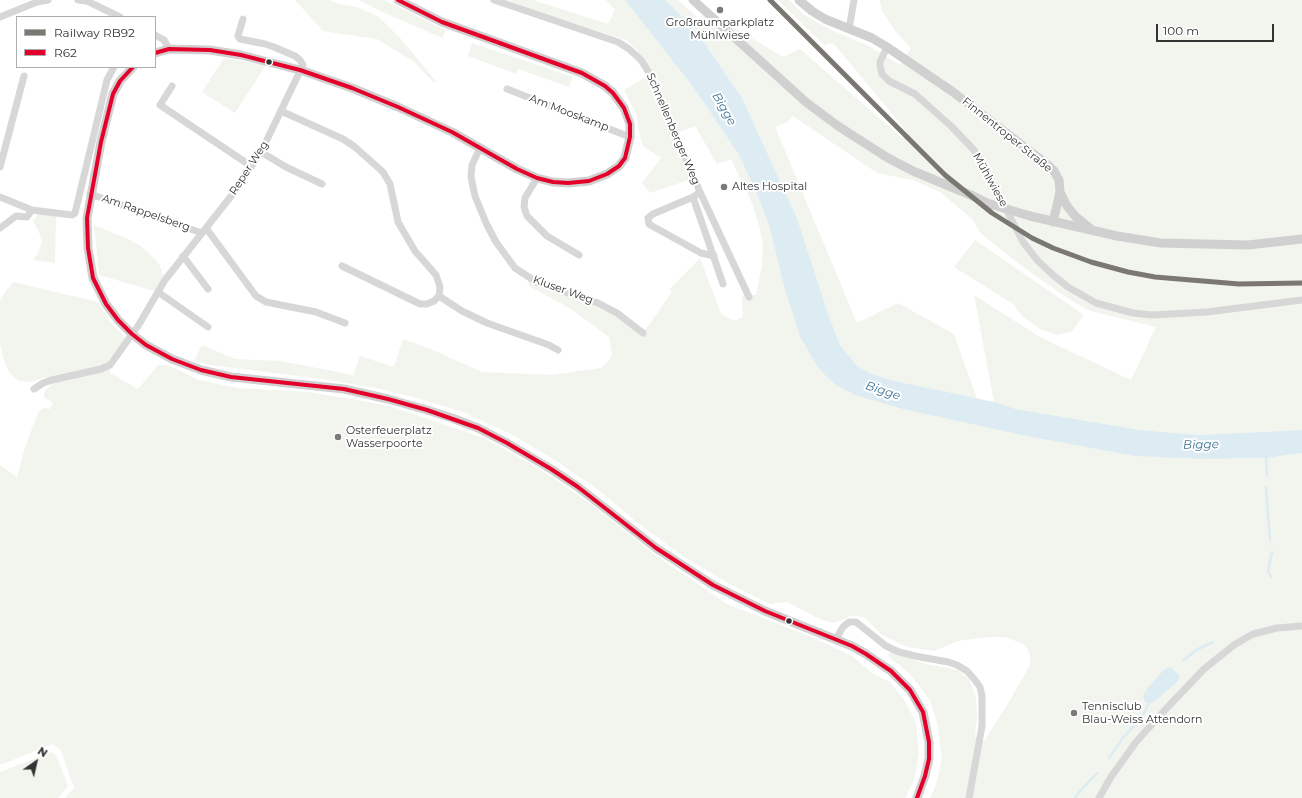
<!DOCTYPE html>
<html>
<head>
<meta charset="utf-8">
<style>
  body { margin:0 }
  #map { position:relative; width:1302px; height:798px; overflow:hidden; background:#fff; font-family:Montserrat,sans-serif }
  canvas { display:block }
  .legend { position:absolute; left:16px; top:16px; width:140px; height:52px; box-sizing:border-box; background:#fff; border:1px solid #adadad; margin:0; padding:5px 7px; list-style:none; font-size:12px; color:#333 }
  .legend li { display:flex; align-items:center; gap:8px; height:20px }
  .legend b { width:20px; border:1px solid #adadad }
  .north { position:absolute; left:16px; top:742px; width:40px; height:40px; -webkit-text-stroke:3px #fff; paint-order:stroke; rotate:34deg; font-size:11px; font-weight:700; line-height:16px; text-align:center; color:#333 }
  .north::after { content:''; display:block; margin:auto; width:14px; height:18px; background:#333; clip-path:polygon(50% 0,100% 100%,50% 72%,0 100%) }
  .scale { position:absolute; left:1156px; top:24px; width:118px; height:18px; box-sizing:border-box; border:2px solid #333; border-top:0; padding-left:5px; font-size:12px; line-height:14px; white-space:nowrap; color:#333; -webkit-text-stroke:3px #fff; paint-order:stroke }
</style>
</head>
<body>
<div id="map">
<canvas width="1302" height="798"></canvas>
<ul class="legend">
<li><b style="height:5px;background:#7b7872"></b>Railway RB92</li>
<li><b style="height:5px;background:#e4002b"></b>R62</li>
</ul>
<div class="north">N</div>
<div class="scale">100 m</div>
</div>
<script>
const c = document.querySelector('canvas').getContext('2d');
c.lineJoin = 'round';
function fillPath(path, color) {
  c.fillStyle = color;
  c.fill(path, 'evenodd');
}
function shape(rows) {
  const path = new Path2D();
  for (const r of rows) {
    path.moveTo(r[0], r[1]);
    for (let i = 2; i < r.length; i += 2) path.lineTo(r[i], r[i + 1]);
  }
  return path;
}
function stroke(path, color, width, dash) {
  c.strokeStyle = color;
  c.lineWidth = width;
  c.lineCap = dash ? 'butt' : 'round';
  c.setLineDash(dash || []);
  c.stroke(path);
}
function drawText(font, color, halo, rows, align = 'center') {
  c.font = font + ' Montserrat,sans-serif';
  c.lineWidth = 4;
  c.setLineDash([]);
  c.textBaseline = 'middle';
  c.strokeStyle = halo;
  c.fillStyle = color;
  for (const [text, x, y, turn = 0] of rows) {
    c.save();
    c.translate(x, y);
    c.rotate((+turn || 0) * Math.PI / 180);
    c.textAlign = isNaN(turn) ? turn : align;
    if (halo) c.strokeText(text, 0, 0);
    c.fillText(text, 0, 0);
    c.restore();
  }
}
const green = shape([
  [295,0,330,0,338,4,357,7,379,17,400,38,436,81,434,83,413,61,377,39,323,31],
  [359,0,384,0,446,30,442,38,387,14],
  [508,0,533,0,608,24,615,10,606,0,625,0,694,88,739,155,755,189,769,225,784,286,800,337,816,364,1206,459,1266,458,1302,453,1302,798,930,798,936,785,942,759,937,722,930,700,909,673,888,656,890,652,926,664,958,670,969,679,976,697,977,718,975,737,984,741,1006,707,1030,665,1030,654,1025,645,1006,637,988,637,958,641,934,651,907,647,882,635,864,617,851,616,834,623,822,620,787,602,770,604,730,584,686,558,639,524,600,491,555,460,511,434,463,412,417,398,376,388,322,379,210,365,194,361,202,345,235,359,281,361,353,375,360,356,394,367,403,339,433,350,482,372,551,375,600,368,608,362,612,355,609,337,571,309,529,286,528,278,598,303,643,333,672,292,669,290,700,258,721,314,734,321,743,317,742,295,756,295,762,265,763,246,760,229,752,203,731,159,717,164,695,126,679,132,653,71,636,49,626,40,536,11],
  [666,0,678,0,710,29,720,19,783,57,800,49,902,138,908,133,834,44,829,43,825,46,778,0,789,0,802,13,811,19,829,29,869,46,900,65,911,48,896,32,882,11,880,0,1302,0,1302,430,1199,435,1140,430,1016,409,994,402,974,295,1040,337,1131,380,1156,327,1091,311,1075,303,1038,278,986,238,979,231,973,220,940,192,913,180,877,173,793,116,788,122,775,127,857,323,898,303,954,334,977,399,890,380,870,373,857,366,840,345,829,318,797,218,742,98,699,35],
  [472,43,573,77,569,87,518,69,516,74,468,56],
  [224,58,266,65,235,113,202,92],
  [646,77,691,179,650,193,642,183,661,158,643,146,639,132,637,116,624,90],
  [38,214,56,216,55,263,33,260,38,253,42,242,39,232,33,221],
  [94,225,130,240,141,246,156,260,160,266,165,280,158,292,99,275],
  [975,240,1084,315,1071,332,1057,335,1040,329,1021,315,1013,304,954,267],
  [13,282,98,302,110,322,126,338,109,359,110,373,138,389,158,365,168,365,199,380,237,388,308,392,357,400,393,407,484,438,538,468,589,503,658,557,727,604,814,638,852,656,873,674,890,682,905,701,916,723,919,754,914,780,905,798,65,798,74,788,61,751,53,744,0,765,0,465,17,477,26,444,39,411,44,408,50,409,53,403,44,397,44,392,51,385,45,377,32,382,20,381,10,374,3,358,0,343,0,301,5,292],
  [52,752,56,755,68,786,58,798,0,798,0,772]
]);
const water = shape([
  [625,0,666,0,699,35,742,98,797,218,829,317,840,345,857,366,870,373,890,380,994,402,1016,409,1140,430,1199,435,1302,430,1302,453,1266,458,1206,459,1136,456,1027,436,903,409,855,395,836,385,826,376,816,364,800,337,784,286,769,225,755,189,739,155,694,88],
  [1170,667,1175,671,1180,677,1176,683,1154,702,1149,703,1145,702,1143,696,1147,689,1160,674,1166,668]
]);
const stream = shape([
  [1266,455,1267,476],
  [1266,487,1270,540],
  [1271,577,1268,571,1272,552],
  [1183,661,1196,650,1213,642],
  [1109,758,1122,739,1142,717,1149,703],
  [1075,798,1081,790,1097,773]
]);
const street = shape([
  [78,0,87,1,120,17],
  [494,0,618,42,629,49,641,60,650,74,700,192,749,297],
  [0,17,37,2,48,0],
  [849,29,854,0],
  [155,35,164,40,169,49],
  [887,47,880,62,880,66,882,74,889,81,915,94,951,126,974,150,986,170,1023,242,1038,261,1053,275,1068,287,1096,303,1133,313,1152,315,1207,312,1302,300],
  [172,86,160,105,251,166],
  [507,89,630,137],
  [281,111,343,139,355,147,383,172,390,184,398,222,415,251,436,275,440,287,439,296,434,301,427,304,420,304,342,266],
  [480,148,472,165,471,177,475,196,486,223,496,242,515,268,538,283,598,303,617,313,643,333],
  [261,152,286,167,322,184],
  [0,167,24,76],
  [537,178,525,198,524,207,527,216,547,236,579,255],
  [700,192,693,197,653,214,648,218,649,224,654,227,701,253,714,256],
  [90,194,202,233],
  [0,197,32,210,72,215,75,213,107,80,114,67],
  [693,197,723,284],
  [0,228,16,216,27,217,32,210],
  [206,228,256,296,266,302,316,312,345,323],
  [183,256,208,289],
  [158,292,208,327],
  [439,296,462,311,487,323,549,345,558,350],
  [34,389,43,383,52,380,101,369,110,365,138,326,165,280,232,195,261,152,303,65,300,60,295,56,274,47,265,44,240,39,238,36,243,19],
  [836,639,843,627,849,622,856,622,886,646,899,652,915,656,948,662,957,665,967,671,975,680,980,687,982,696,982,726,969,798],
  [1099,798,1111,777,1136,742,1165,710,1204,669,1234,645,1253,634,1277,628,1302,626]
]);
const secondary = shape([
  [693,0,807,103,838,126,888,158,913,171,973,196],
  [799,0,812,11,825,19,872,38,887,47,953,92,1048,165,1054,171,1059,180,1060,192,1053,222],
  [155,53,169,49,210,50,241,55,300,70,352,88,398,107,452,132,517,169,537,178,553,182,568,183,589,181,607,174,619,166,625,158,630,137,630,124,624,108,613,93,605,86,582,73,442,22,398,0],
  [133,67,120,81,113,94,101,142,87,218,88,248,93,278,106,304,118,320,132,334,146,345,172,359,201,370,231,377,344,389,388,399,427,410,452,418,478,428,507,443,551,469,578,487,656,548,713,585,765,611,852,646,866,654,891,671,910,690,923,712,929,742,929,759,925,776,917,798],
  [1060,192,1067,206,1075,216,1092,230],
  [1030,216,1117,236,1161,243,1248,245,1302,239]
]);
const secondaryBridge = shape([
  [973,196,987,203,1030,216]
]);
const bus1 = shape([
  [155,53,169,49,210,50,241,55,300,70,352,88,398,107,452,132,517,169,537,178,553,182,568,183,589,181,607,174,619,166,625,158,630,137,630,124,624,108,613,93,605,86,582,73,442,22,398,0],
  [133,67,120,81,113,94,101,142,87,218,88,248,93,278,106,304,118,320,132,334,146,345,172,359,201,370,231,377,344,389,388,399,427,410,478,428,507,443,551,469,578,487,656,548,713,585,765,611,852,646,866,654,891,671,910,690,923,712,929,742,929,759,925,776,917,798]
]);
const rail1 = shape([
  [770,0,945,175,992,213,1032,238,1053,248,1091,262,1128,272,1155,277,1239,284,1302,283]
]);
const markers = [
  [720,10,4,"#7a7a7a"],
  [269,62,3.5,"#333"],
  [724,187,4,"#7a7a7a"],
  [338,437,4,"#7a7a7a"],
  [789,621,3.5,"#333"],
  [1074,713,4,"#7a7a7a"]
];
const poiNames = [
  ["Großraumparkplatz",720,23,"center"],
  ["Mühlwiese",720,36,"center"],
  ["Altes Hospital",732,187],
  ["Osterfeuerplatz",346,431],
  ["Wasserpoorte",346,444],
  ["Tennisclub",1082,707],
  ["Blau-Weiss Attendorn",1082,720]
];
const streetNames = [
  ["Am Mooskamp",569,113,21],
  ["Schnellenberger Weg",673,129,67],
  ["Finnentroper Straße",1007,135,39],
  ["Reper Weg",249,168,-57],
  ["Mühlwiese",990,180,61],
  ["Am Rappelsberg",146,213,19],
  ["Kluser Weg",563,290,20]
];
const waterNames = [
  ["Bigge",724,109,60],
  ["Bigge",883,391,18],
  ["Bigge",1201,445,-1]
];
fillPath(green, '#f1f5ed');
fillPath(water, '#ddebf3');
stroke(stream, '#ddebf3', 2.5);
stroke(street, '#d7d7d7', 7);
stroke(secondary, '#d0d0d0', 9);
stroke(secondaryBridge, '#d0d0d0', 9);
stroke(bus1, '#e4002b', 4);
stroke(rail1, '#7b7872', 5);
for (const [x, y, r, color] of markers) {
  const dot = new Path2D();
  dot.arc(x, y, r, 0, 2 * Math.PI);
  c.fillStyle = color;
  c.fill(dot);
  stroke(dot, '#fff', 1.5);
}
drawText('11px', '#333', '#fff', poiNames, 'left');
drawText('11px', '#333', '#fff', streetNames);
drawText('italic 12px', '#3f7597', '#fff', waterNames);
</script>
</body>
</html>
